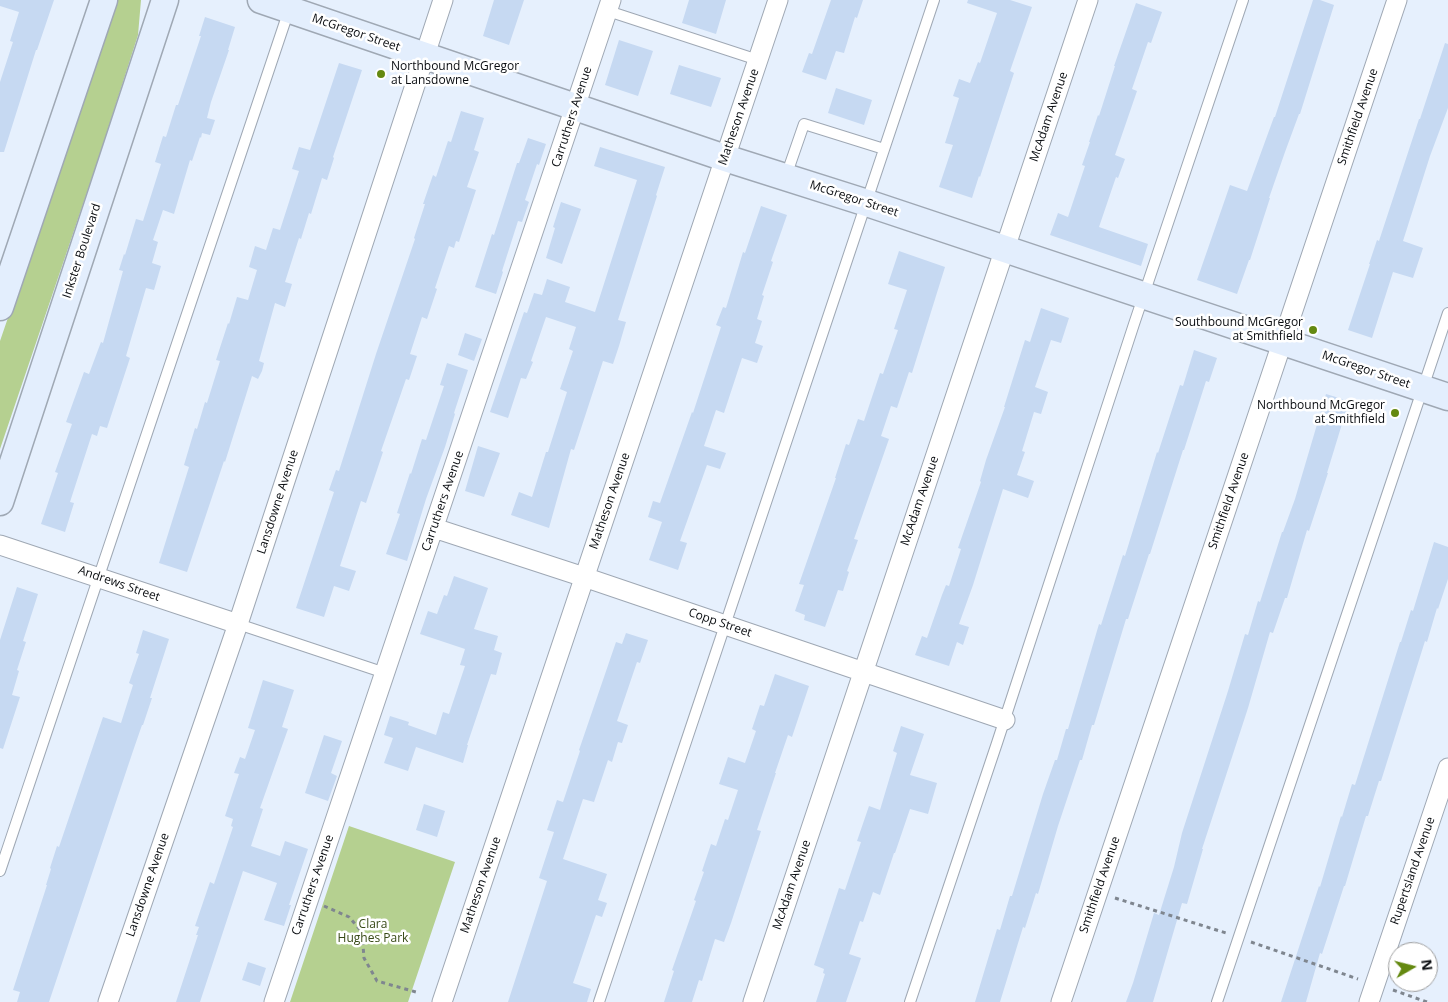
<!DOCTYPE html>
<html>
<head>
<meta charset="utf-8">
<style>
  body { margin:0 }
  #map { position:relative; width:1448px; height:1002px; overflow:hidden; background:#e6f0fd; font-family:"Open Sans",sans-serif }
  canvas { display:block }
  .north { position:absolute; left:1388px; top:942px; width:50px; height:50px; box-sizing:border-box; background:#fff; border:1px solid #9d9e9f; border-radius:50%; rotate:82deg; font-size:14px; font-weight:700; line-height:20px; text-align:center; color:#090c10 }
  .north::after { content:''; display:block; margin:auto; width:18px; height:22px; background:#648910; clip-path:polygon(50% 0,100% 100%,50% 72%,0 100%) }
</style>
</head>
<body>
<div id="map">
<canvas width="1448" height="1002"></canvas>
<div class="north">N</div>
</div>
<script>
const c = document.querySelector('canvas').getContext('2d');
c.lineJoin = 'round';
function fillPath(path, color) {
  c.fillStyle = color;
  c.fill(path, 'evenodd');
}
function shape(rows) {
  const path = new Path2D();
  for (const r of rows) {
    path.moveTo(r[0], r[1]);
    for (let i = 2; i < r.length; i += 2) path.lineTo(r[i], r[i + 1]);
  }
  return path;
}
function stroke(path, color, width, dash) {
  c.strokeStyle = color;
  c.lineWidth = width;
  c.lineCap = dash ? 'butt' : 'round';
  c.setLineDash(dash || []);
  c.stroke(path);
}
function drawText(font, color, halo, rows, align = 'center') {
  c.font = font + ' "Open Sans",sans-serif';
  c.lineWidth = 5;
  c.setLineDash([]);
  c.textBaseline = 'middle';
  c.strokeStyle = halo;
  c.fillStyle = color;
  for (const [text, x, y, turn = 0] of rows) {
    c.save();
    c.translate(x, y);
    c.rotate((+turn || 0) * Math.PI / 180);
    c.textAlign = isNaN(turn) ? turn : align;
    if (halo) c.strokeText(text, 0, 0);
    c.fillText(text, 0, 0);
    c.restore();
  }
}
const green = shape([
  [113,0,141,0,138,35,101,151,0,449,0,341,56,178],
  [349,826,455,862,408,1002,290,1002]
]);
const building = shape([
  [0,0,54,0,37,50,36,50,4,152,0,152,0,82,13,42,10,41,19,12,0,6],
  [494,0,524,0,509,45,483,36],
  [689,0,726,0,716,34,682,23],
  [831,0,863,0,857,18,855,17,844,53,836,51,826,80,802,72,809,53,812,54],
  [968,0,1010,0,1032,7,1010,71,1014,73,980,177,979,176,972,198,939,187,953,145,945,143,959,98,953,96,959,79,970,83,978,62,980,63,997,13,967,3],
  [1313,0,1320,0,1334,5,1300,114,1299,114,1285,152,1269,198,1270,198,1250,260,1249,260,1237,294,1197,280,1230,185,1247,191,1274,117,1275,117],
  [1136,3,1162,12,1151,43,1148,42,1132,89,1137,91,1115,155,1125,159,1118,178,1116,177,1099,227,1148,244,1141,266,1050,235,1058,213,1068,217,1085,166,1082,165,1090,142,1089,142,1098,115,1099,116,1115,66,1114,66],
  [205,17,235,27,228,50,229,50,211,102,207,118,215,120,210,135,202,133,201,138,200,137,192,161,190,160,174,214,163,210,153,240,158,242,152,263,161,266,154,290,146,288,126,356,130,358,107,428,100,426,97,436,92,434,70,502,74,503,65,532,41,524,58,473,55,472,72,424,66,422,84,372,89,374,101,342,103,343,123,271,119,270,124,254,125,255,136,219,143,221,161,164,155,162,163,136,166,137,176,105,178,105,201,36,199,36],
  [619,40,653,51,638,96,605,85],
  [1445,43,1448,44,1448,108,1430,156,1403,241,1423,248,1413,278,1393,272,1372,338,1348,330,1370,264,1369,264,1377,240,1379,241,1419,119,1420,119],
  [339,63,362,70,333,157,334,158,327,180,322,178,311,214,309,213,301,239,299,238,285,282,292,284,285,307,275,303,259,361,264,363,262,371,258,379,252,376,225,462,224,461,187,572,159,563,189,467,184,465,195,428,197,429,205,402,207,403,220,361,216,360,228,323,229,324,237,297,248,300,257,270,249,267,255,246,266,250,273,228,280,230,299,171,292,169,299,147,310,150],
  [679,65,721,78,711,107,670,94],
  [836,88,872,100,864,125,828,113],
  [461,111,484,118,474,150,479,152,467,187,476,190,459,242,456,241,454,248,449,246,435,288,437,289,427,319,422,317,410,354,417,356,409,380,406,379,381,451,383,452,366,503,361,501,340,566,356,571,349,591,334,586,324,617,296,608,334,492,329,490,336,470,339,471,376,354,415,239,414,238,425,204,423,204,433,175,436,177,448,141,451,142],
  [528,138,546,144,539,165,537,164,525,200,529,202,522,222,518,221,502,271,503,272,496,294,475,287,492,234,494,235,517,163,519,163],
  [600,147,665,167,656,195,657,196,618,320,626,322,619,346,613,364,603,361,574,450,571,449,549,528,511,515,519,492,532,497,546,452,548,452,567,392,560,389,573,351,569,349,576,327,546,317,531,361,533,362,526,379,521,378,508,418,490,412,524,312,527,313,534,293,542,295,547,279,570,287,565,302,595,312,637,180,594,166],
  [561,202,581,209,562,264,546,258,555,228,553,227],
  [761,206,787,215,771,261,773,262,762,295,764,296,757,319,762,321,755,343,763,346,757,363,742,358,724,413,716,410,704,446,726,453,720,469,707,465,680,541,687,543,678,570,649,560,662,522,648,517,653,501,660,503,692,412,693,413,721,327,716,325,723,307,726,308,743,252,745,253],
  [899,251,945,267,912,373,909,372,897,408,891,406,881,436,889,439,854,539,858,540,847,571,849,572,843,591,838,590,825,627,804,620,805,615,795,611,804,585,799,584,836,478,835,478,846,444,849,445,858,419,864,421,880,373,883,374,898,330,894,329,907,290,888,284],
  [1041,308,1069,318,1061,343,1051,340,1035,387,1048,392,1041,414,1034,412,1022,451,1025,452,1017,475,1034,481,1028,498,1003,489,973,585,959,624,969,627,963,645,957,642,949,666,915,655,922,636,927,638,942,595,946,585,949,586,961,549,958,548,981,482,980,481,986,460,1005,407,1004,407,1025,340,1030,342],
  [465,333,482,339,474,361,458,355],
  [1194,350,1217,358,1209,382,1206,381,1184,450,1183,450,1150,554,1149,554,1128,619,1126,619,1094,725,1092,725,1082,760,1080,760,1058,826,1038,894,1036,893,1025,928,1023,927,1000,1002,975,1002,997,929,1000,930,1010,896,1012,896,1043,794,1055,760,1057,760,1066,729,1068,729,1099,624,1101,625,1123,555,1125,556,1157,452,1158,453,1180,385,1183,386],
  [447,363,468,370,454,413,455,414,445,447,426,499,407,561,386,554,400,514,397,513,410,473,411,474,422,439,426,440,444,386,440,385],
  [1326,394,1349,401,1327,473,1328,473,1309,531,1307,530,1287,598,1285,598,1273,633,1270,632,1248,708,1202,849,1203,849,1187,904,1182,903,1153,1002,1126,1002,1133,983,1154,913,1159,915,1174,867,1182,833,1228,691,1245,634,1248,635,1258,601,1260,602,1282,532,1283,532,1295,499],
  [478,446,500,453,484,497,465,491],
  [1434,542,1448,547,1448,579,1438,609,1437,608,1427,642,1425,641,1381,781,1379,781,1368,816,1366,816,1345,886,1344,886,1322,954,1320,953,1306,1002,1281,1002,1319,886,1320,887,1341,816,1342,817,1352,784,1355,785,1400,642,1401,642,1411,610,1413,611],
  [454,576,488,588,474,629,498,636,494,650,502,653,496,675,491,674,467,745,468,745,463,763,416,747,408,771,384,763,393,738,384,735,390,716,409,722,408,725,436,735,443,712,449,714,465,666,460,665,465,649,420,634,428,611,437,614,444,595,447,596],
  [17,587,38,594,23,641,26,642,17,670,19,671,12,695,20,697,3,749,0,748,0,640],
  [143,630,169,639,150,698,152,698,143,725,142,725,133,751,49,1002,17,1002,20,992,13,990,47,885,46,885,51,869,50,868,57,846,59,847,103,717,121,723,133,685,129,683,139,654,136,653],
  [626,633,648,640,640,663,637,662,617,721,628,725,622,743,618,742,612,762,608,760,594,802,583,799,563,859,607,874,598,900,607,903,602,917,596,915,573,983,591,989,587,1002,508,1002,547,881,539,878,554,832,547,830,557,800,563,802,580,751,579,750,616,642,622,644],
  [775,674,809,686,792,737,788,735,775,773,776,773,757,830,761,831,731,923,724,942,715,939,702,981,699,980,692,1002,664,1002,674,971,672,970,696,901,694,900,704,872,702,871,711,844,716,846,725,819,728,820,738,790,719,784,728,757,745,763,756,731,752,729,760,705,764,706],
  [263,680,294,690,282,727,288,729,260,808,263,809,251,846,280,856,285,841,308,849,289,905,291,905,284,926,264,920,277,883,243,871,200,1002,176,1002,198,935,196,935,199,927,195,926,210,882,214,884,233,827,231,826,233,819,225,816,239,774,234,773,240,757,245,759,255,730,248,728],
  [901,726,924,734,910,775,937,783,928,814,910,809,895,853,894,853,880,895,873,892,863,922,860,921,849,954,861,958,846,1002,816,1002,825,974,823,973,824,969,814,965,839,888,845,890,861,842,857,841,869,806,880,810,897,753,893,751],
  [324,735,342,741,331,773,337,776,328,801,305,793],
  [424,804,445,811,437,837,416,830],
  [248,962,266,968,260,986,242,980]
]);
const path = shape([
  [1115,898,1226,933],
  [324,906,349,917,362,932,364,958,377,981,416,992],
  [1251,942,1358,979],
  [1393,990,1427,1002]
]);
const service = shape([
  [608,11,758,60],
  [786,176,804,124,884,149],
  [238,624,385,673],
  [0,871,289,10],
  [599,1002,934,0],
  [910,1002,997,743,1134,324,1243,0],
  [1217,1002,1448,313]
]);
const minor = shape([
  [434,528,584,577,1005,720],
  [0,545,238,624],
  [108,1002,238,624,443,0],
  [274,1002,611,0],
  [442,1002,778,0],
  [753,1002,1088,0],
  [1061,1002,1397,0],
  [1369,1002,1448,768]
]);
const secondary = shape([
  [261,0,725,158,867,203,1448,397],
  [0,307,104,0],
  [0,502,165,0]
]);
const markers = [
  [381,74,5,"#648910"],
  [1313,330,5,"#648910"],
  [1395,413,5,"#648910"]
];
const streetNames = [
  ["McGregor Street",356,33,19],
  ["Carruthers Avenue",572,117,-72],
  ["Matheson Avenue",739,117,-71],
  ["McAdam Avenue",1049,117,-71],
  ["Smithfield Avenue",1358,117,-71],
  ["McGregor Street",854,199,18],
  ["Inkster Boulevard",82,251,-72],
  ["McGregor Street",1366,370,19],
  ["Carruthers Avenue",443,501,-71],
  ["Matheson Avenue",610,501,-71],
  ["McAdam Avenue",920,501,-71],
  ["Smithfield Avenue",1229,501,-71],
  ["Lansdowne Avenue",278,502,-72],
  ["Andrews Street",119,584,19],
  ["Copp Street",720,623,19],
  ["Rupertsland Avenue",1413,871,-71],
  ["Lansdowne Avenue",148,885,-71],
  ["Carruthers Avenue",313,885,-71],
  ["Matheson Avenue",481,885,-71],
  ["McAdam Avenue",792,885,-71],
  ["Smithfield Avenue",1100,885,-71]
];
const poiNames = [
  ["Northbound McGregor",391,67,"left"],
  ["at Lansdowne",391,81,"left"],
  ["Southbound McGregor",1303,323],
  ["at Smithfield",1303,337],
  ["Northbound McGregor",1385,406],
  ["at Smithfield",1385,420]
];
const parkNames = [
  ["Clara",373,925],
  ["Hughes Park",373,939]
];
fillPath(green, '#b5d090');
fillPath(building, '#c6d9f2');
stroke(service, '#9fa8b4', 12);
stroke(minor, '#9fa8b4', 21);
stroke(secondary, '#9fa8b4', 29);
stroke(path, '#7f868f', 3, [4, 4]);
stroke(service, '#fff', 10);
stroke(minor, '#fff', 19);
stroke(secondary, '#e3eefd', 26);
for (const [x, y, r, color] of markers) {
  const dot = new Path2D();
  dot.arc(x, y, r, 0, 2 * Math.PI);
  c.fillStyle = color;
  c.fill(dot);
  stroke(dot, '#fff', 2);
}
drawText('12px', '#090c10', '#fff', streetNames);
drawText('12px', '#090c10', '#fff', poiNames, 'right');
drawText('12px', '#374916', '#fff', parkNames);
</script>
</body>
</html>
